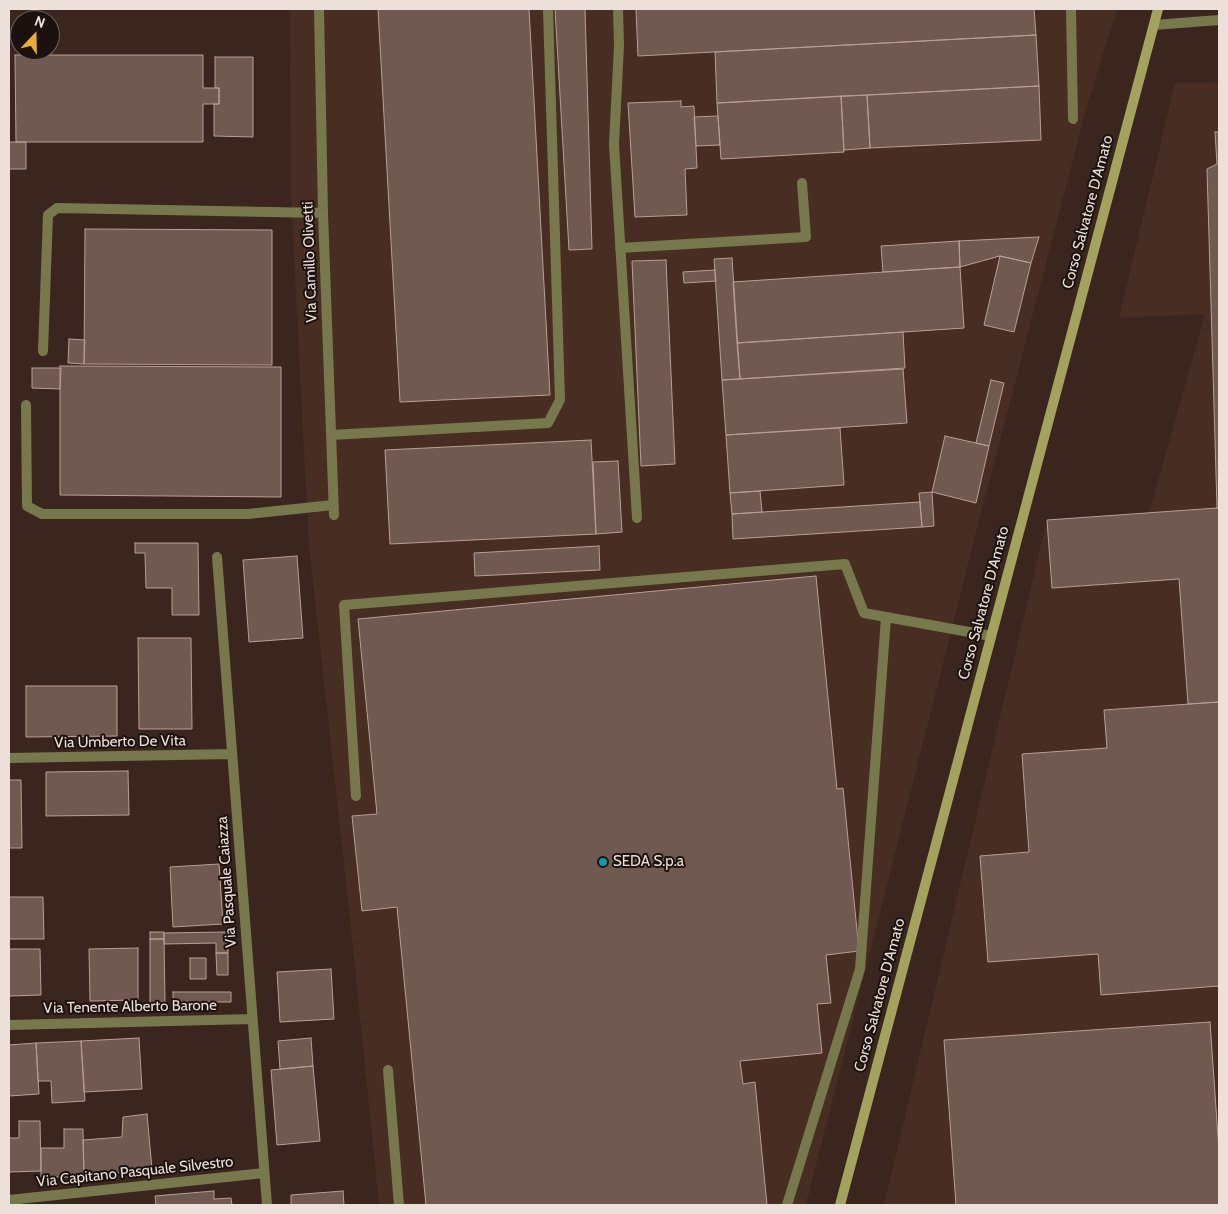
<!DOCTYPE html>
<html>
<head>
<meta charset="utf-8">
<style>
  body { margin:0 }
  #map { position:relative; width:1228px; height:1214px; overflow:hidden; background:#3b261f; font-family:Cabin,sans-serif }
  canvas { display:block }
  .frame { position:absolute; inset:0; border:10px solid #eddfda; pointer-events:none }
  .north { position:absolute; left:10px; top:10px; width:50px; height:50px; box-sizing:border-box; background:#1b120f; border:1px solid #6f6460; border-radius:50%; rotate:21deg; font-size:14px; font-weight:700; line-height:20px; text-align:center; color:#eddfda }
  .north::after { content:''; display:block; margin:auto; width:18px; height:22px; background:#e9ab38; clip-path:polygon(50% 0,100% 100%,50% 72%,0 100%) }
</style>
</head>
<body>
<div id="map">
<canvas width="1228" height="1214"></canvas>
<div class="frame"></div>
<div class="north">N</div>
</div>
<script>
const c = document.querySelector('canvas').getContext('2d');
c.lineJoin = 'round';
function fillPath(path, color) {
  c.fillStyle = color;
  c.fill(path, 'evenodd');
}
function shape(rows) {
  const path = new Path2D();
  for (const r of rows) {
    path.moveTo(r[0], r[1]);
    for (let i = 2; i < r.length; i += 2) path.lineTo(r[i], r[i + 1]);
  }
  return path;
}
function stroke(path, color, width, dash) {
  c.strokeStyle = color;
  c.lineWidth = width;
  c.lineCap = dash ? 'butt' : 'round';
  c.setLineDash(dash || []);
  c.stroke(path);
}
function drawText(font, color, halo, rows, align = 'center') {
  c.font = font + ' Cabin,sans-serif';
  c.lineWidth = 4;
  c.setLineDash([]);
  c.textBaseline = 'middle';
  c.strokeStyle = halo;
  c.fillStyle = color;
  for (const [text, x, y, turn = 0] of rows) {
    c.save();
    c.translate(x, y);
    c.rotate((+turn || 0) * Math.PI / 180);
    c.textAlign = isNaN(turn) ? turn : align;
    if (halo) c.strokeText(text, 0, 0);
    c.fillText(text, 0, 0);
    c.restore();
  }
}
const built = shape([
  [290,9,1117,9,1087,106,978,525,806,1205,379,1205,350,918,309,546,291,195],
  [1219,82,1219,1205,884,1205,1047,520,1149,513,1205,314,1119,318,1175,83]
]);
const building = shape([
  [378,9,529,9,550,395,400,402,378,9],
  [555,9,585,9,592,249,569,250,555,9],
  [636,9,1034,9,1036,35,638,56,636,9],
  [1036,35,1039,86,717,103,715,52,1036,35],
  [15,55,203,55,203,88,219,88,219,104,203,104,203,142,16,142,15,55],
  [215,57,253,57,253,137,214,136,214,104,219,104,219,88,215,88,215,57],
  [1039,86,1041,140,870,148,867,95,1039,86],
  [867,95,870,148,844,150,841,96,867,95],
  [841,96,844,152,721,159,717,103,841,96],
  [681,101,681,107,694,106,697,168,685,169,687,215,635,217,628,103,681,101],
  [718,116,720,145,696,146,694,117,718,116],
  [1215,132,1219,132,1219,508,1217,508,1207,169,1217,164,1215,132],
  [9,142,26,142,26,169,9,169,9,142],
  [85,229,272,230,272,365,84,364,85,229],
  [1039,237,1031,263,1000,256,960,267,959,241,1039,237],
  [959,241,960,267,883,272,881,246,959,241],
  [1000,256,1031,263,1014,332,984,325,1000,256],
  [732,258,740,379,722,380,714,259,732,258],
  [666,260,675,464,641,466,632,261,666,260],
  [960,267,964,328,737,343,733,282,960,267],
  [715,270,716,281,684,283,683,272,715,270],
  [903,332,905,368,740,379,737,343,903,332],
  [69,339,85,340,84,364,68,363,69,339],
  [60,366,281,367,281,497,60,495,60,366],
  [32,368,61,368,60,389,32,388,32,368],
  [903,369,907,423,726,435,722,380,903,369],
  [991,380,1004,383,989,446,976,443,991,380],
  [840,428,844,485,730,493,726,435,840,428],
  [945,436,989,446,976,503,932,492,945,436],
  [591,440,596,534,390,544,385,450,591,440],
  [618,461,622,532,596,534,593,462,618,461],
  [760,491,762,512,732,514,730,493,760,491],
  [932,492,934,526,922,527,919,493,932,492],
  [920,502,922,527,733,539,732,514,920,502],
  [1217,508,1219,508,1219,702,1188,704,1179,579,1052,588,1047,520,1217,508],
  [135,543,198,543,199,615,172,615,172,588,146,588,145,553,135,553,135,543],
  [599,546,600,570,475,576,474,553,599,546],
  [297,556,303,638,249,642,243,560,297,556],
  [816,576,837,789,843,788,859,951,826,955,831,1003,817,1004,822,1053,740,1061,743,1084,755,1082,767,1205,426,1205,397,907,362,911,352,816,377,814,358,619,816,576],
  [138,638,191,638,192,729,139,729,138,638],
  [26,686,117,686,117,736,26,737,26,686],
  [1219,702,1219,986,1101,995,1098,954,988,962,980,856,1029,852,1022,754,1107,748,1104,710,1219,702],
  [128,771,129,815,46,816,46,772,128,771],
  [9,780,21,780,22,848,9,848,9,780],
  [219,864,223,924,173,927,170,867,219,864],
  [9,897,43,897,44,939,9,939,9,897],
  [150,932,164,932,164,939,150,939,150,932],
  [228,932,228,953,216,953,216,943,164,944,164,933,228,932],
  [150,939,164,939,165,1002,150,1003,150,939],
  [138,948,138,1000,90,1001,89,949,138,948],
  [9,949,40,949,41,995,9,996,9,949],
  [216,953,228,953,228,975,217,975,216,953],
  [190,958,206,958,206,979,190,979,190,958],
  [331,969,334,1019,280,1022,277,972,331,969],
  [173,992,231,992,231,1002,173,1002,173,992],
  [1210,1022,1219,1151,1219,1205,956,1205,944,1040,1210,1022],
  [139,1038,142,1089,84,1092,81,1041,139,1038],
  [311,1038,313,1066,280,1069,278,1041,311,1038],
  [81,1041,85,1101,52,1103,51,1081,38,1081,36,1043,81,1041],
  [36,1043,39,1094,9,1096,9,1045,36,1043],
  [313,1066,320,1141,277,1145,271,1070,313,1066],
  [147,1114,152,1169,84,1177,83,1140,122,1137,123,1117,147,1114],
  [19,1121,40,1121,41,1171,9,1172,9,1138,19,1138,19,1121],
  [64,1129,83,1129,84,1177,41,1177,41,1148,64,1148,64,1129],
  [214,1191,214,1199,231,1198,232,1205,156,1205,155,1196,214,1191],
  [343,1191,344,1205,291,1205,291,1195,343,1191]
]);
const lane = shape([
  [319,9,323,213,334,515],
  [618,9,619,46,614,144,637,518],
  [1071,9,1073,119],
  [620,248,806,237,802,183],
  [43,351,48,215,57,208,323,213],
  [26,405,27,506,42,514,248,514,333,505],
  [331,435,548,423,560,400,548,9],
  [356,796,344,605,845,564,864,613,991,636],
  [388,1070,399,1205],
  [787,1205,860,969,886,618]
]);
const street = shape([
  [1154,25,1219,20],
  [217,557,267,1205],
  [9,758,232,754],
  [9,1025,252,1019],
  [9,1200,264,1173]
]);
const secondary = shape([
  [840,1205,1158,9]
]);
const markers = [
  [603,862,5,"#0f9aa8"]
];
const streetNames = [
  ["Corso Salvatore D'Amato",1088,212,-75],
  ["Via Camillo Olivetti",310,262,-92],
  ["Corso Salvatore D'Amato",984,603,-75],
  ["Via Umberto De Vita",120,742,-1],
  ["Via Pasquale Caiazza",227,882,-94],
  ["Corso Salvatore D'Amato",880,995,-75],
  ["Via Tenente Alberto Barone",130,1007,-1],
  ["Via Capitano Pasquale Silvestro",135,1172,-6]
];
const poiNames = [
  ["SEDA S.p.a",613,862]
];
fillPath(built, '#482d23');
fillPath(building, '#705950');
stroke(building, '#b99f95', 1);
stroke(lane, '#78784d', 10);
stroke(street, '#78784d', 10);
stroke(secondary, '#a4a35d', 10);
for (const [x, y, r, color] of markers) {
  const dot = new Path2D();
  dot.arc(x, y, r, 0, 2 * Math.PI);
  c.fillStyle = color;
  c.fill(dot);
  stroke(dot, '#1b120f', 2);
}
drawText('15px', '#eddfda', '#1b120f', streetNames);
drawText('15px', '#eddfda', '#1b120f', poiNames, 'left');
</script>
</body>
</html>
